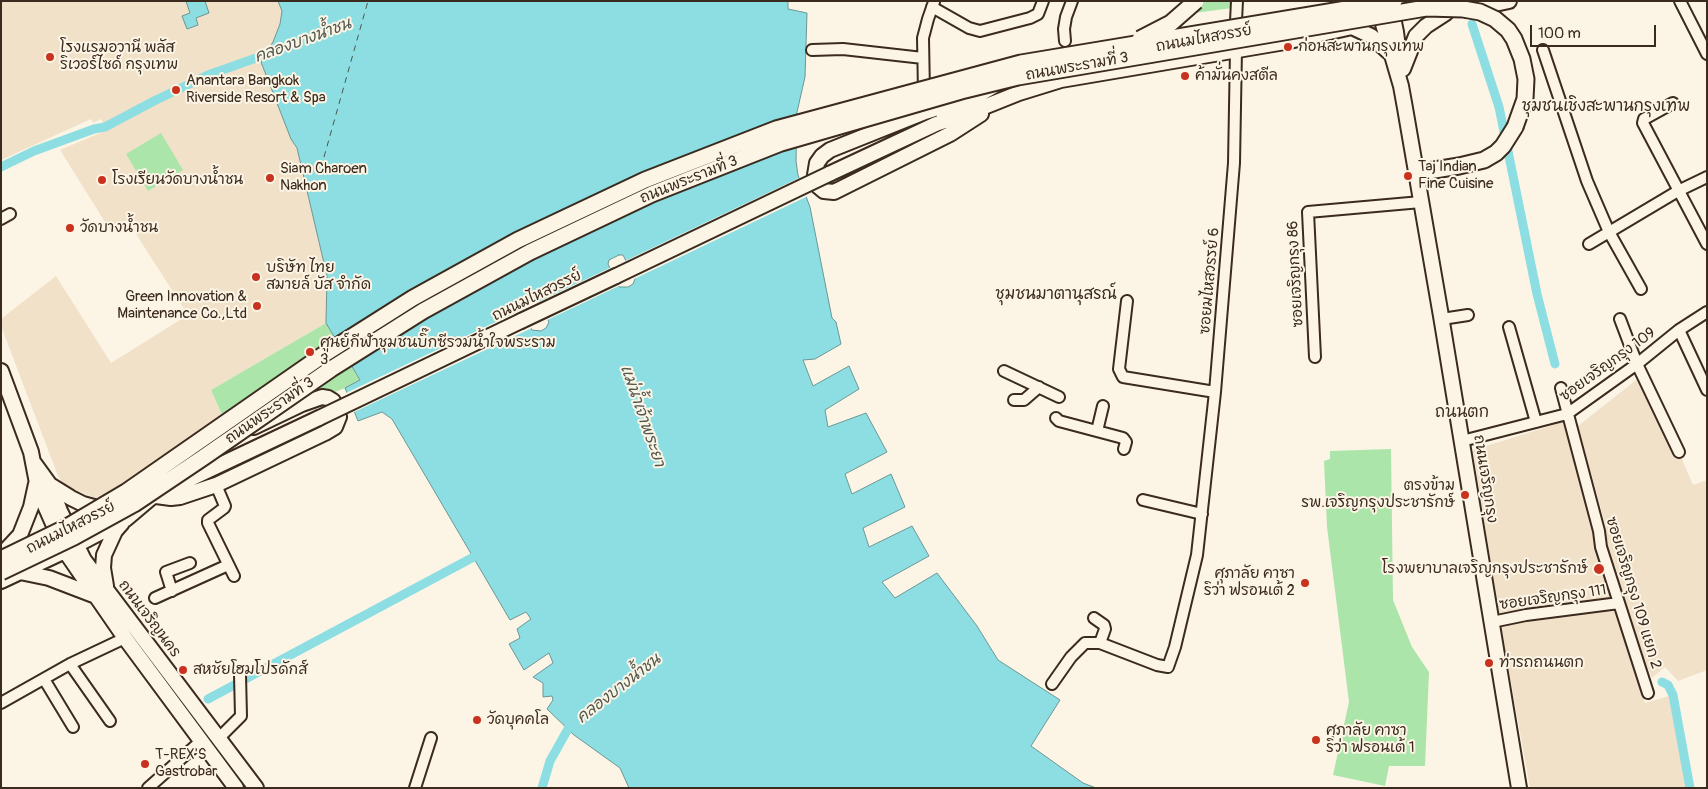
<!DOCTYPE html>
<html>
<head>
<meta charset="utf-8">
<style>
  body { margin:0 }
  #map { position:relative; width:1708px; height:789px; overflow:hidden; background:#fcf5e5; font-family:Pangolin,sans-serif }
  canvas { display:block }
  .frame { position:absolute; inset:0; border:2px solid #3b2a1e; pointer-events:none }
  .scale { position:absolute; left:1530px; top:25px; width:126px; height:22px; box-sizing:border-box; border:2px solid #3b2a1e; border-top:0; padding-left:6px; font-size:15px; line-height:18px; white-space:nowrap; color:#3b2a1e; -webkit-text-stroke:4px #fcf5e5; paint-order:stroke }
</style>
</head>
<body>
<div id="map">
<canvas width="1708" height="789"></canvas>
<div class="frame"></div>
<div class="scale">100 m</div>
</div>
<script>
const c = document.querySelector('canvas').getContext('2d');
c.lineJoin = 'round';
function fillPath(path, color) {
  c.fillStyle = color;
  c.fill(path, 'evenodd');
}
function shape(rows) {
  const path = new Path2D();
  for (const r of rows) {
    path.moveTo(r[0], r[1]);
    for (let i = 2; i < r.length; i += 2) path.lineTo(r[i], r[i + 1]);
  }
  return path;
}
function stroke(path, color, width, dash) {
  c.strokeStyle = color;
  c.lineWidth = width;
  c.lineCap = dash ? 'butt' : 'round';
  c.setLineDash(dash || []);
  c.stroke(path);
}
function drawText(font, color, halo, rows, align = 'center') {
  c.font = font + ' Pangolin,"Playpen Sans Thai",sans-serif';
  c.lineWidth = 4;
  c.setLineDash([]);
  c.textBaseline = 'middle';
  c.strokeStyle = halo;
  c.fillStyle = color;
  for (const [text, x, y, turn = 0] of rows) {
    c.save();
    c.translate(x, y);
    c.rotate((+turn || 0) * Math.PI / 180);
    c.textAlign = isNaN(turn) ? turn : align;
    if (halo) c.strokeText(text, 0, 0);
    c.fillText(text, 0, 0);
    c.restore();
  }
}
const built = shape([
  [4,1,278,1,282,11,280,24,273,42,291,139,297,148,327,276,326,323,211,390,225,422,122,492,95,498,64,485,58,476,1,326,1,319,56,276,111,363,188,315,127,220,110,230,60,150,100,133,105,127,101,119,93,123,91,119,1,160,1,3],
  [1645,373,1693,485,1707,480,1707,670,1678,681,1665,667,1652,678,1646,664,1633,669,1645,703,1669,696,1686,788,1530,788,1499,615,1473,450,1566,421,1595,531,1606,527,1578,426]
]);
const green = shape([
  [1195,1,1234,1,1233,8,1194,13],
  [161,133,183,170,148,191,126,154],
  [326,323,360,381,345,388,230,433,211,390],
  [1391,449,1393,600,1412,647,1429,672,1425,766,1389,766,1385,786,1333,775,1349,702,1327,527,1324,461,1330,459,1330,451]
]);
const water = shape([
  [186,1,205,1,209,13,196,18,198,25,187,29,182,16,190,13,186,1],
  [278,1,788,1,788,9,807,13,805,77,797,112,796,161,798,175,810,207,832,318,836,322,841,344,815,359,803,360,813,386,849,366,859,389,825,410,828,427,866,413,887,452,845,474,852,494,891,474,905,507,863,528,869,547,912,526,929,556,882,582,895,598,937,573,977,626,998,660,1060,700,1031,746,1083,783,1096,788,629,788,620,768,574,735,547,709,553,700,552,696,543,697,543,683,533,677,553,663,549,653,524,670,509,644,520,638,517,629,531,619,526,612,510,620,392,419,382,412,358,421,345,388,360,380,326,323,327,276,297,148,291,139,261,62,273,42,280,24,282,11,278,1],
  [619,255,623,255,635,279,633,284,628,287,619,287,608,264,609,260,619,255],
  [533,299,536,299,549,322,546,328,541,331,532,330,522,308,523,304,533,299]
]);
const pier = shape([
  [801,177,808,196,632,280,623,262],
  [612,267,621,285,545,321,536,303],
  [525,308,534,327,352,413,344,394]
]);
const canal = shape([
  [1472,24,1499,107,1537,294,1555,364],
  [1,167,34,151,94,129,105,127,154,101,208,75,276,51],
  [1662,682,1668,685,1673,695,1690,788],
  [208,699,483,552],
  [542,788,550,761,568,729,576,723]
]);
const ferry = shape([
  [324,157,368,1]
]);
const street = shape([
  [1680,1,1707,54],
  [932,7,969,28,980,31,1030,18,1038,14,1043,1],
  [1236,21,1237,1],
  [1065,41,1064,29,1066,17,1072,1],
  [812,50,843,49,923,58],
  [1543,50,1587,181,1609,232,1641,289],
  [924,93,923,38,928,19,934,2],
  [1673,103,1644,119,1643,123,1707,244],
  [1,219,10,214],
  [1589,244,1678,191,1707,177],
  [1127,301,1119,369,1123,377,1215,392],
  [1442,319,1468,315],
  [1620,319,1637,364,1679,452],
  [1509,327,1536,422],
  [1679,330,1707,390],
  [1315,357,1308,212,1421,202],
  [1004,371,1059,397],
  [1561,388,1599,531,1601,547,1648,693],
  [1014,400,1024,400,1039,387],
  [1056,418,1059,421,1123,438,1126,442,1124,449],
  [1097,431,1103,406],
  [1462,441,1567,414,1637,364,1679,330,1707,312],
  [216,485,225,506,224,508,208,520,208,523,234,576],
  [1143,500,1202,514],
  [172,591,166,572,190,563],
  [155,598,228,565],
  [1094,618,1104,625,1105,629,1100,643],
  [1492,622,1526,615,1619,603],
  [70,664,110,721],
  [44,679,73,727],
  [1052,684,1071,657,1085,643,1100,643,1157,665,1168,667,1175,647,1197,555,1215,392,1234,163,1236,50],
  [1,703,70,664,125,638],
  [219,738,241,716,240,675],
  [148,788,201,741],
  [415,788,431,738]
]);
const secondary = shape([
  [1390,3,1396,32,1400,63],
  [1378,7,1401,86,1405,108,1441,316,1519,788],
  [1467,10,1509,1],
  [1352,27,1371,36,1390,53],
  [1403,69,1416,36,1426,26,1446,13],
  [959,101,925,112,830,150,822,156,817,163,815,175,818,186,824,191,834,192,950,134,981,114],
  [944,117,961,105,994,86],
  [829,174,936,124,974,111,1019,93,1061,80,1285,42,1352,27],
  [521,321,616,276],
  [1,371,31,452,37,483,43,501,65,551,125,638,236,788],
  [34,463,50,485,60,511,84,560,256,788],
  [50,485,71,498,83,504,101,509],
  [156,496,171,498,180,497,216,485,325,433,335,427,339,417,333,401,328,398,322,397,302,404,254,427],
  [6,550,20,535,31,507,36,484],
  [20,572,49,578,96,596],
  [1,581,65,551,126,519,152,497,319,418],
  [106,586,103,568,104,555,115,531,122,523]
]);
const primary = shape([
  [1416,173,1459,166,1484,160,1496,153,1503,146,1515,127]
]);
const secondaryBridge = shape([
  [616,276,829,174],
  [319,418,521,321]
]);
const primaryBridge = shape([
  [1140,39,1171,23,1196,1],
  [1,559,67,527,126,492,323,355,413,298,518,240,645,180,776,129,1021,63,1394,1],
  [1,572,74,537,134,504,204,457,331,369,423,311,530,252,652,194,781,143,961,91,1018,77,1426,8,1463,9,1480,12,1495,19,1508,30,1514,39,1522,59,1526,79,1525,99,1515,127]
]);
const markers = [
  [1288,47,5,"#c8321e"],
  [50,57,5,"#c8321e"],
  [1185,76,5,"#c8321e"],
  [176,90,5,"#c8321e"],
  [1408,176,5,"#c8321e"],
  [270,178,5,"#c8321e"],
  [102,180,5,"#c8321e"],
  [70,228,5,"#c8321e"],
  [256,277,5,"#c8321e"],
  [257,306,5,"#c8321e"],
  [310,352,5,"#c8321e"],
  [1465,495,5,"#c8321e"],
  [1599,569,6,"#c8321e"],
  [1305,583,5,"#c8321e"],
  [1489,663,5,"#c8321e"],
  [183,670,5,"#c8321e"],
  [477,720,5,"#c8321e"],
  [1316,740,5,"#c8321e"],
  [145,764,5,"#c8321e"]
];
const streetNames = [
  ["ถนนมไหสวรรย์",1204,39,-10],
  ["ถนนพระรามที่ 3",1077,67,-10],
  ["ถนนพระรามที่ 3",689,180,-22],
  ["ซอยเจริญกรุง 86",1296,274,-93],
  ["ซอยมไหสวรรย์ 6",1210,281,-85],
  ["ถนนมไหสวรรย์",537,296,-26],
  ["ซอยเจริญกรุง 109",1608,365,-36],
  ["ถนนพระรามที่ 3",270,411,-35],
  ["ถนนเจริญกรุง",1485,479,81],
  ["ถนนมไหสวรรย์",71,528,-27],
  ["ซอยเจริญกรุง 109 แยก 2",1633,593,73],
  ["ซอยเจริญกรุง 111",1553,598,-8],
  ["ถนนเจริญนคร",149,619,53]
];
const poiNames = [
  ["ก่อนสะพานกรุงเทพ",1298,47],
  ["โรงแรมอวานี พลัส",60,48],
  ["ริเวอร์ไซด์ กรุงเทพ",60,65],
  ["ค้ามั่นคงสตีล",1195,76],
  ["Anantara Bangkok",186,81],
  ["Riverside Resort & Spa",186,98],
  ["Taj Indian",1418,167],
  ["Fine Cuisine",1418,184],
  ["Siam Charoen",280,169],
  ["Nakhon",280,186],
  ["โรงเรียนวัดบางน้ำชน",112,180],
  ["วัดบางน้ำชน",80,228],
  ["บริษัท ไทย",266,268],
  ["สมายล์ บัส จำกัด",266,285],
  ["Green Innovation &",247,297,"right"],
  ["Maintenance Co.,Ltd",247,314,"right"],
  ["ศูนย์กีฬาชุมชนบิ๊กซีรวมน้ำใจพระราม",320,343],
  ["3",320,360],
  ["ตรงข้าม",1455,486,"right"],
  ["รพ.เจริญกรุงประชารักษ์",1455,503,"right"],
  ["โรงพยาบาลเจริญกรุงประชารักษ์",1588,569,"right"],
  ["ศุภาลัย คาซา",1295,574,"right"],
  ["ริว่า ฟรอนเต้ 2",1295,591,"right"],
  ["ท่ารถถนนตก",1499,663],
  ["สหชัยโฮมโปรดักส์",193,670],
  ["วัดบุคคโล",487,720],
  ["ศุภาลัย คาซา",1326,731],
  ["ริว่า ฟรอนเต้ 1",1326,748],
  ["T-REX'S",155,755],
  ["Gastrobar",155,772]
];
const waterNames = [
  ["คลองบางน้ำชน",303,41,-20],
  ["แม่น้ำเจ้าพระยา",642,416,71],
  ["คลองบางน้ำชน",619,689,-38]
];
const neighbourhoodNames = [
  ["ชุมชนเชิงสะพานกรุงเทพ",1606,107],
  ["ชุมชนมาตานุสรณ์",1056,295],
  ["ถนนตก",1462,413]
];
fillPath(built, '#f0e1c8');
fillPath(green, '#ace5aa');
fillPath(water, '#8cdee3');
stroke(water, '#6c9694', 1);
fillPath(pier, '#fcf5e5');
stroke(canal, '#8cdee3', 9);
stroke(ferry, '#4f574f', 1, [6, 5]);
stroke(street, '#3b2a1e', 14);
stroke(secondary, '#3b2a1e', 18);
stroke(primary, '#3b2a1e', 19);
stroke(street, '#fcf5e5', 10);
stroke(secondary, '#fcf5e5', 14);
stroke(primary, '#fcf5e5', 15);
stroke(secondaryBridge, '#3b2a1e', 18, []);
stroke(primaryBridge, '#3b2a1e', 19, []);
stroke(secondaryBridge, '#fcf5e5', 14);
stroke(primaryBridge, '#fcf5e5', 15);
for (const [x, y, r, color] of markers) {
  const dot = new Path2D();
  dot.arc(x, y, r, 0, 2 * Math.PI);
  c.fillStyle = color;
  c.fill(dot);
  stroke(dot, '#fcf5e5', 2);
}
drawText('15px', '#3b2a1e', '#fcf5e5', streetNames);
drawText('15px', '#3b2a1e', '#fcf5e5', poiNames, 'left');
drawText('italic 16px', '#4f574f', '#fcf5e5', waterNames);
drawText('16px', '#3b2a1e', '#fcf5e5', neighbourhoodNames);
</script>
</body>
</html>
